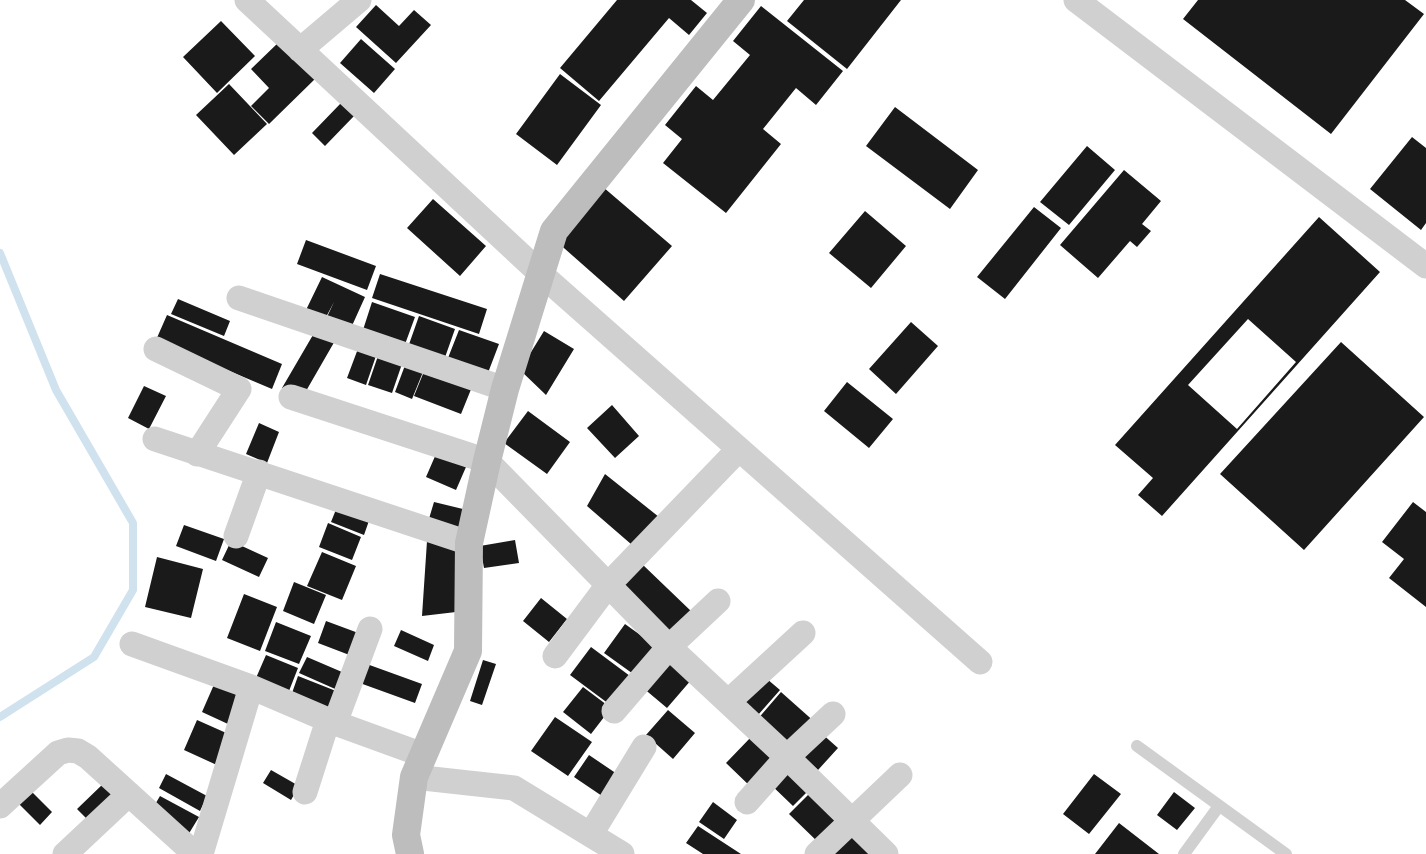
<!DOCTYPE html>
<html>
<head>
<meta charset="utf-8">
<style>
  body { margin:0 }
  canvas { display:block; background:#fff }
</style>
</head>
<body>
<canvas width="1426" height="854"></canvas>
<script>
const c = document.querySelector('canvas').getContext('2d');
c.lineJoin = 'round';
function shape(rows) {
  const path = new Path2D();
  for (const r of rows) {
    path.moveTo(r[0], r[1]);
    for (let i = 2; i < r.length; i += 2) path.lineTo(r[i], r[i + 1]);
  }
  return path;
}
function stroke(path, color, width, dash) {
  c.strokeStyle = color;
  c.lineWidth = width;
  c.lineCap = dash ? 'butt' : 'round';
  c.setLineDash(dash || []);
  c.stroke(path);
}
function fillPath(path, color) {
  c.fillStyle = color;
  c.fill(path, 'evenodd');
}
const stream = shape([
  [0,253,56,390,133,523,133,590,94,657,0,717]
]);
const building = shape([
  [617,0,691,0,707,13,689,35,669,18,599,101,560,68],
  [804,0,901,0,847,69,787,21],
  [1198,0,1405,0,1424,14,1331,134,1183,19],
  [376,5,399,26,414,10,431,25,396,63,356,27],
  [761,6,843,71,816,105,796,88,763,129,781,144,726,213,663,163,682,139,665,125,696,86,713,100,750,55,733,41],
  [221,21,255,56,217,93,183,57],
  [361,39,395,69,374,93,340,63],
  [280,41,316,78,269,124,251,106,269,88,251,69],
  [560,74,601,105,557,165,516,134],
  [229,84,267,124,234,155,196,115],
  [341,103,354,116,325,146,312,133],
  [895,107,978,170,950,209,866,146],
  [1412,137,1426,148,1426,223,1421,230,1370,189],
  [1087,146,1115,170,1069,225,1040,202],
  [1124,170,1161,201,1142,224,1151,231,1137,247,1130,241,1098,278,1060,245],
  [603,187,672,246,624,301,556,241],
  [433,199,486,246,460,276,407,228],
  [1034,207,1061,228,1005,299,977,277],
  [865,211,906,246,871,288,829,253],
  [1319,217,1380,272,1162,516,1138,495,1153,478,1115,445],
  [1248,319,1296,362,1237,429,1188,385],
  [306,240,376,266,367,290,297,264],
  [380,274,487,309,479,334,372,298],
  [322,277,365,297,351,328,327,317,334,302,325,319,306,310],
  [178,299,230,321,224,336,171,314],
  [372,302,415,317,404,347,362,333],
  [167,315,282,364,272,389,156,340],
  [419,316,455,329,443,363,407,350],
  [911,322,938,346,896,394,869,369],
  [317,328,336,339,302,398,282,388],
  [459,330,499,344,486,378,446,363],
  [544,331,574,349,546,395,520,370],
  [1341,342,1424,417,1304,550,1220,474],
  [359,346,377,353,366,385,347,378],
  [379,353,403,361,392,393,368,385],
  [407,360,425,367,412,399,395,392],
  [427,364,474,382,461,414,414,396],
  [847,382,893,419,869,448,824,411],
  [144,386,166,396,149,429,128,418],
  [612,405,639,436,615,458,587,428],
  [528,411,570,442,547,474,504,443],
  [259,423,279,432,267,463,246,454],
  [436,454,466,467,456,490,426,477],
  [605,474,664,521,639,551,587,506],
  [339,502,371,515,364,535,331,522],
  [434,502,467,510,461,531,428,522],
  [1413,502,1426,512,1426,607,1389,578,1404,559,1382,542],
  [328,523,361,537,352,560,319,547],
  [184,525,224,539,216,561,176,546],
  [515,540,519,563,484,568,480,546],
  [231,541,268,558,259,577,222,560],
  [427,541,464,544,456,612,422,616],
  [322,552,356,566,342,600,307,586],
  [157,557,203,569,191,618,145,607],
  [642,564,692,612,668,636,619,588],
  [294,582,326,595,314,624,283,611],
  [244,594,277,607,260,651,227,638],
  [541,598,567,619,549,642,523,621],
  [326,621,361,634,352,656,318,643],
  [276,622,311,636,299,664,265,651],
  [625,624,657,647,636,676,604,653],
  [401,630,434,645,428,661,394,646],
  [591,647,634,679,613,707,570,675],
  [266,655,298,668,289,691,256,678],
  [307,657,349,675,342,692,299,673],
  [667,658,692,679,667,708,642,687],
  [483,660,496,664,482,705,470,701],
  [364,663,422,684,415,703,357,682],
  [760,673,780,690,758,715,739,698],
  [298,676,336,691,329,708,292,693],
  [216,680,243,691,228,724,202,712],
  [583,687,611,708,591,734,563,712],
  [781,692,817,724,791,752,756,721],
  [668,710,695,733,673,759,646,735],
  [555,717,592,742,568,776,531,751],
  [197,720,233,736,219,766,184,750],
  [820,732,838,748,818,770,800,753],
  [752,736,779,762,753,789,726,763],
  [589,755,620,776,605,798,574,777],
  [785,763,811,788,793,806,767,781],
  [271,770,299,786,291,800,263,783],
  [166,774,207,796,200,811,159,788],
  [1094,774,1121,794,1089,834,1063,814],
  [104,783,118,797,91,823,77,809],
  [26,786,52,812,40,825,13,798],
  [813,790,845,821,821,845,789,814],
  [1174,792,1195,808,1177,830,1157,815],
  [160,796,199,817,188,835,150,813],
  [713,802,737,820,724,839,699,822],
  [1119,823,1159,854,1095,854],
  [849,825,879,854,822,854],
  [698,826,741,854,703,854,686,843]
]);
const lane = shape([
  [1137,746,1286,854],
  [1184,854,1219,806]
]);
const street = shape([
  [247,0,541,274,980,662],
  [1076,0,1426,266],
  [300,50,359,0],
  [239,298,505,389],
  [156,349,239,389,197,454],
  [291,397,487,461,669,647,787,757,886,854],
  [155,439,469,543],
  [236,536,259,472],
  [132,644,251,687,335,723,423,755],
  [555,656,608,585,739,449],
  [728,702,803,633],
  [614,711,669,647,718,601],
  [335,723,370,629],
  [414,777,514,788,622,854],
  [305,792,328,720],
  [747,802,787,757,833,714],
  [0,806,58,753,68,750,78,751,88,757,195,854],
  [591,834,644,747],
  [65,854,129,794],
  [201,854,251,687],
  [817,854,900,775]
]);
const secondary = shape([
  [410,854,406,835,414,777,468,651,469,543,487,461,505,389,554,231,741,0]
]);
stroke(stream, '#cfe2ee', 8);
fillPath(building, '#1a1a1a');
stroke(lane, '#d0d0d0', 12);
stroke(street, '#d0d0d0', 25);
stroke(secondary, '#bdbdbd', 28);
</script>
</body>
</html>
